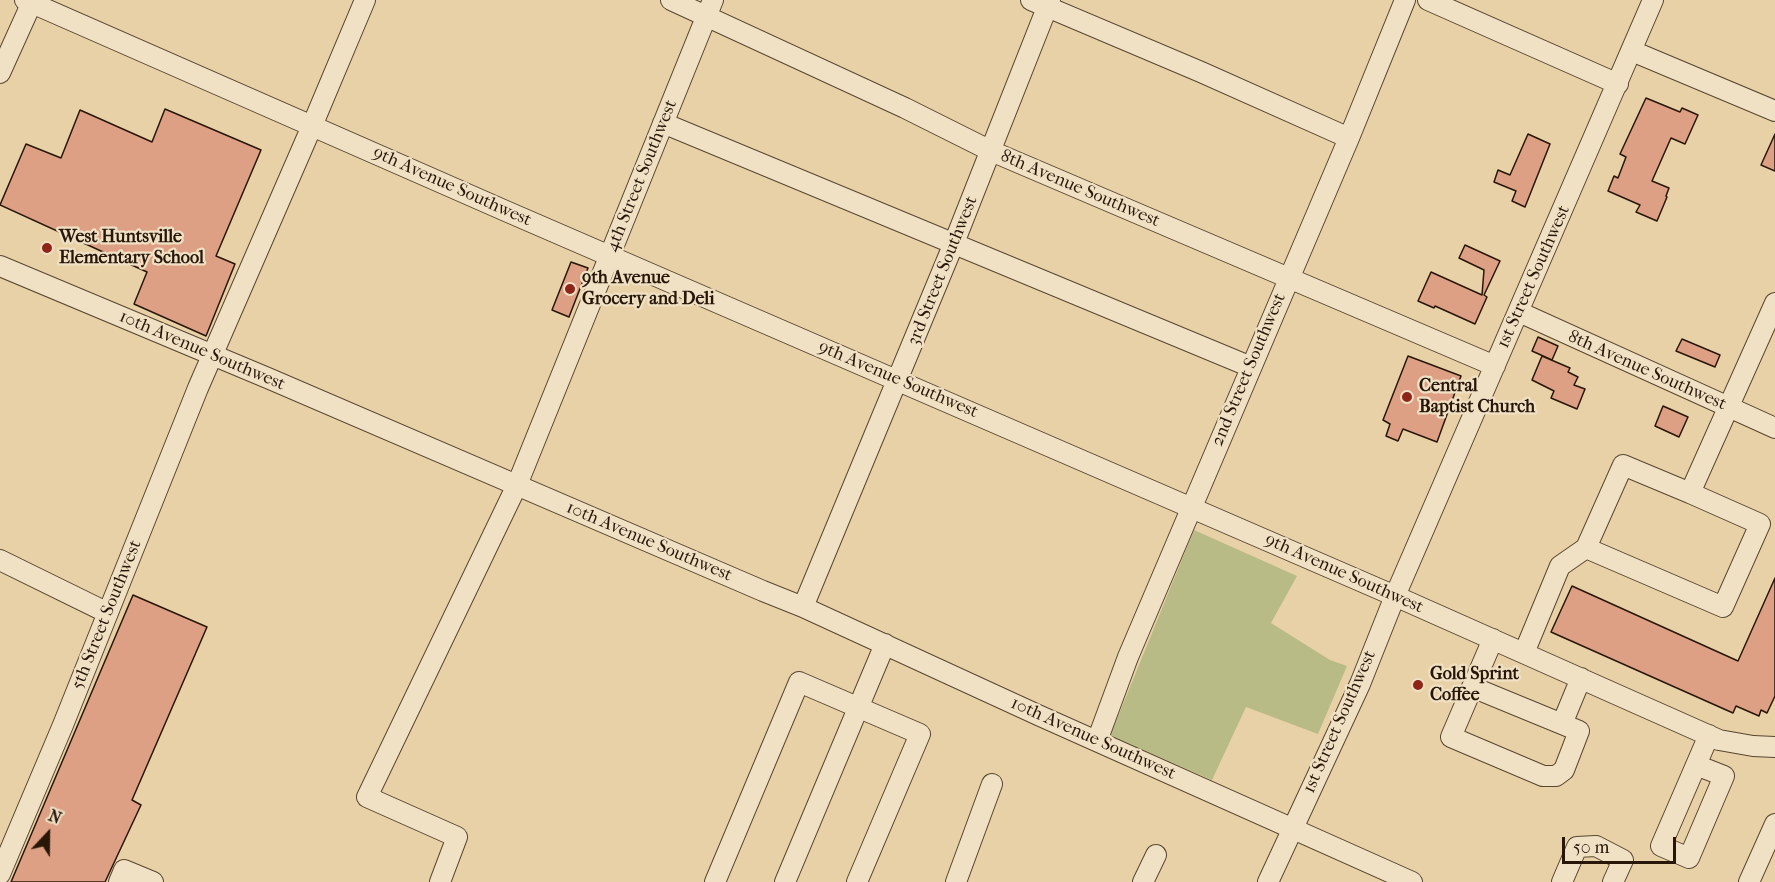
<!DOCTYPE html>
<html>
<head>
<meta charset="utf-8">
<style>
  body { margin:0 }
  #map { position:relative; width:1775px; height:882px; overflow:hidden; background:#e8d1a6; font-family:"IM FELL French Canon",serif }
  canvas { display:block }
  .north { position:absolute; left:18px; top:804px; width:60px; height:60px; -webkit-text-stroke:4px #f0e1c5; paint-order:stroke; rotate:22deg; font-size:16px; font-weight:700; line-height:24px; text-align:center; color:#281709 }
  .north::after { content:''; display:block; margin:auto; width:21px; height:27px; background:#281709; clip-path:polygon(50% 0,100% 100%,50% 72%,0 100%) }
  .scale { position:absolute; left:1562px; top:837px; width:114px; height:27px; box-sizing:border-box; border:3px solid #281709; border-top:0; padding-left:8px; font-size:18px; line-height:21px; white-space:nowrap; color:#281709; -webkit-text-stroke:4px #f0e1c5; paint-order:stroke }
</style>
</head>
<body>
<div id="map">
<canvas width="1775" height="882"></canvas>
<div class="north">N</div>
<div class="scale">50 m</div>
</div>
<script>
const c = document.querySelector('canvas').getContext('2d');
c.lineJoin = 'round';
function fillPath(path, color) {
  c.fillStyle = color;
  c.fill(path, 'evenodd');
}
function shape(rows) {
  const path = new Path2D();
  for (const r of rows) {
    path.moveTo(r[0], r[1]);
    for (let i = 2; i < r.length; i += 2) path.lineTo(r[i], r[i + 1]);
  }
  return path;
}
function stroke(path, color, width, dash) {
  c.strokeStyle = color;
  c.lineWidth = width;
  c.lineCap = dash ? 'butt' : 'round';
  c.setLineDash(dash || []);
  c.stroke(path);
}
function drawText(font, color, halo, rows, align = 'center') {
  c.font = font + ' "IM FELL French Canon",serif';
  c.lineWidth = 4.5;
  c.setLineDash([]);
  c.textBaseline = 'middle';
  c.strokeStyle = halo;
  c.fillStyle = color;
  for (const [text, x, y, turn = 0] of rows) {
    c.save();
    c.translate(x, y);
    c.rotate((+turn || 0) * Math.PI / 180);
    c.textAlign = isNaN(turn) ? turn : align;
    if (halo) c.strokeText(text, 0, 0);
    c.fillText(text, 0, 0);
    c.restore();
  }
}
const green = shape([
  [1194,530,1297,576,1271,623,1330,660,1347,666,1318,734,1246,707,1212,780,1110,736]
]);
const building = shape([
  [1646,98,1680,112,1682,108,1698,115,1685,144,1671,138,1652,181,1669,188,1666,196,1667,197,1657,221,1636,212,1640,205,1608,191,1614,176,1618,178,1626,157,1620,154,1646,98],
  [165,109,261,150,216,256,235,264,206,336,134,304,147,272,0,205,26,144,61,158,80,110,152,142,165,109],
  [1528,134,1550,144,1525,207,1512,201,1516,191,1494,182,1498,170,1510,175,1528,134],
  [1775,134,1775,171,1761,165,1775,134],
  [1465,245,1500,261,1484,295,1487,297,1475,324,1435,306,1434,308,1418,301,1431,272,1482,295,1484,270,1459,258,1465,245],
  [571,262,588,268,569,317,552,310,571,262],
  [1538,337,1558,346,1552,360,1532,351,1538,337],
  [1682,339,1720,355,1715,367,1676,351,1682,339],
  [1408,356,1461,376,1437,442,1403,429,1398,441,1386,436,1390,424,1383,420,1408,356],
  [1542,356,1570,368,1568,372,1578,377,1574,385,1585,389,1577,409,1551,398,1554,391,1532,380,1542,356],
  [1663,406,1688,417,1679,437,1655,426,1663,406],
  [1775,578,1775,696,1767,713,1761,710,1759,716,1736,706,1733,713,1551,632,1572,586,1738,661,1775,578],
  [133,595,207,627,132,800,141,805,105,882,11,882,133,595]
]);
const minor = shape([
  [25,0,508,212,1395,596,1719,740,1753,746,1775,747],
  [671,0,905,108,991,151,1495,366],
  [1031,0,1201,72,1349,138],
  [1428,0,1618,84],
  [1632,51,1775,111],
  [0,73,33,0],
  [663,123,1251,367],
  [0,266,270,379,763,591,803,607,1038,715,1412,882],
  [1519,312,1775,428],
  [1690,493,1760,524,1723,607,1586,548,1623,465,1690,493,1775,303],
  [0,560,108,613],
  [803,607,954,243,1050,0],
  [1524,653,1560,566,1586,548],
  [1472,687,1579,731,1564,770,1556,776,1543,776,1451,737,1493,639],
  [1562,724,1581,678],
  [1097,741,1128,657,1349,138,1405,0],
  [1696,765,1724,776,1689,858,1661,846,1709,735],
  [0,874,63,725,198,388,312,126,365,0],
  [119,882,124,870,153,882],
  [440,882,457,837,367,797,517,485,713,0],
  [715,882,799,682,920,734,857,882],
  [785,882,885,644],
  [956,882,992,784],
  [1143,882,1156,855],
  [1268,882,1360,684,1395,596,1653,0],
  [1562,882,1577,847,1596,846,1623,860,1613,882],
  [1749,882,1775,824]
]);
const markers = [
  [47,248,6,"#8f2418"],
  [570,289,6,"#8f2418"],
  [1407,397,6,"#8f2418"],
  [1418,685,6,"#8f2418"]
];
const streetNames = [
  ["4th Street Southwest",642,176,-68],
  ["9th Avenue Southwest",452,187,24],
  ["8th Avenue Southwest",1080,189,23],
  ["3rd Street Southwest",943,271,-68],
  ["1st Street Southwest",1534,277,-66],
  ["10th Avenue Southwest",202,351,23],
  ["2nd Street Southwest",1249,370,-67],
  ["8th Avenue Southwest",1647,371,24],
  ["9th Avenue Southwest",898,380,23],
  ["10th Avenue Southwest",649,542,23],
  ["9th Avenue Southwest",1344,574,24],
  ["5th Street Southwest",107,615,-68],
  ["1st Street Southwest",1340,722,-66],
  ["10th Avenue Southwest",1093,739,24]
];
const poiNames = [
  ["West Huntsville",59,238],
  ["Elementary School",59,259],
  ["9th Avenue",582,279],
  ["Grocery and Deli",582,300],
  ["Central",1419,387],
  ["Baptist Church",1419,408],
  ["Gold Sprint",1430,675],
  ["Coffee",1430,696]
];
fillPath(green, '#b8bb85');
fillPath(building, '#dea084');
stroke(building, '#281709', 1.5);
stroke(minor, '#584630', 22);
stroke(minor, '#f0e1c5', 20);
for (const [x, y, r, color] of markers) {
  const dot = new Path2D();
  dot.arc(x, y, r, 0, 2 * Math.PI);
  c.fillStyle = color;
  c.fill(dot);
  stroke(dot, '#f0e1c5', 2);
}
drawText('18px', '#281709', '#f0e1c5', streetNames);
drawText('bold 18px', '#281709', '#f0e1c5', poiNames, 'left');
</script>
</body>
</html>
